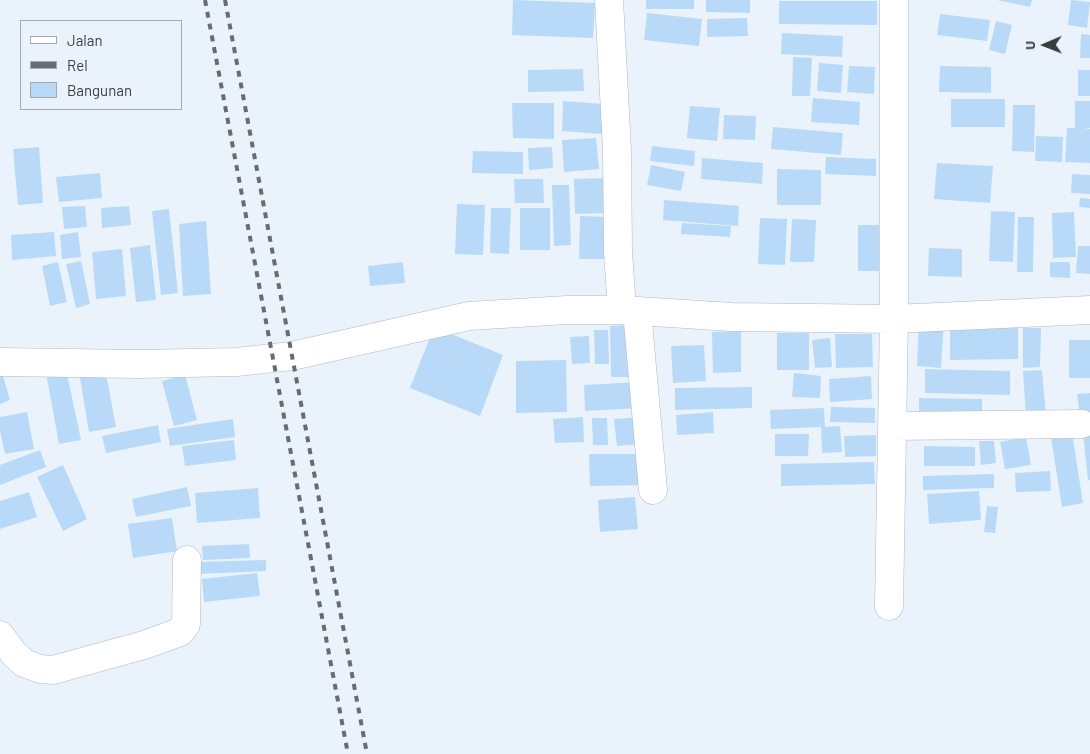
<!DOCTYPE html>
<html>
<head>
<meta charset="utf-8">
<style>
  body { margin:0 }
  #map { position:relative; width:1090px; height:754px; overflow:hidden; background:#eaf3fb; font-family:Barlow,sans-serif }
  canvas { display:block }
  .legend { position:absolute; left:20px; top:20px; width:162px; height:90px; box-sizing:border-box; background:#eaf3fb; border:1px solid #a3aab0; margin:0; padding:6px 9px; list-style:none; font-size:15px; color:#393d40 }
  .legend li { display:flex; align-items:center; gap:10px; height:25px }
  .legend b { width:25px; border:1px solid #a3aab0 }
  .north { position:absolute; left:1020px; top:20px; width:50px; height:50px; -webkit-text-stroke:4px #eaf3fb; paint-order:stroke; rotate:269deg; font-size:14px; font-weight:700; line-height:20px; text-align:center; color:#393d40 }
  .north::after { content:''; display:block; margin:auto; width:18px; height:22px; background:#393d40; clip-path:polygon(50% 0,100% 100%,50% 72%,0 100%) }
</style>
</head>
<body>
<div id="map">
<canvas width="1090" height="754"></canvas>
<ul class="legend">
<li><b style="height:6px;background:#fff"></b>Jalan</li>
<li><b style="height:6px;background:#676c70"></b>Rel</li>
<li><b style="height:14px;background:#b8daf8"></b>Bangunan</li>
</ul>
<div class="north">U</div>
</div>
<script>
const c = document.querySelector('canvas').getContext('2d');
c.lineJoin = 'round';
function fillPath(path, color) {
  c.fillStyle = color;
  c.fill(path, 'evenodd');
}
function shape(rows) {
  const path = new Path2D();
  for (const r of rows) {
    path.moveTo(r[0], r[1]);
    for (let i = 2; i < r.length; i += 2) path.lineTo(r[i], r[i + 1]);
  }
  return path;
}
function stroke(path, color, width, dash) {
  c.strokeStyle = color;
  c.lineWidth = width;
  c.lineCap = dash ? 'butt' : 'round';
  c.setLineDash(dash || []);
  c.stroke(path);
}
const building = shape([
  [513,0,595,3,593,38,512,35],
  [646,0,694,0,694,9,646,9],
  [706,0,750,0,750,13,706,12],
  [997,0,1032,0,1030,7],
  [1071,0,1090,2,1087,28,1068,25],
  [779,1,877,1,877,25,779,24],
  [647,13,702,19,699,46,644,40],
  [940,14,990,20,987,41,937,35],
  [747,18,748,36,707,37,707,19],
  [996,21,1012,25,1005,54,989,50],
  [782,33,843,36,842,57,781,54],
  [1081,34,1090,35,1090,58,1080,58],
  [793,57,812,58,810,96,792,96],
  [819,63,843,65,841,93,817,91],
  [849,66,875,67,874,94,847,92],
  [940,66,991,67,991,93,939,92],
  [583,69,584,91,528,92,528,70],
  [1078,70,1090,70,1090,96,1078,96],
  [813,98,860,102,859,125,811,122],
  [951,99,1005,99,1005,127,951,127],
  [563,101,603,104,602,134,562,131],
  [1075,101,1090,101,1090,128,1084,129,1090,129,1090,163,1065,162,1067,128,1075,128],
  [512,103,554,103,554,139,513,138],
  [1013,105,1035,105,1034,152,1012,151],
  [690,106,720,108,717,141,687,138],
  [724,115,756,116,755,140,723,139],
  [773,127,843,133,841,155,771,149],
  [1036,136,1063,137,1062,162,1035,161],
  [596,138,599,169,564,172,562,140],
  [652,146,695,151,694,166,650,161],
  [39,147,43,203,18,205,13,149],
  [552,147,553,168,529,170,528,148],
  [473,151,523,152,523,174,472,173],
  [826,157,876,159,876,176,825,174],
  [702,158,763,163,762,184,701,179],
  [937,163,993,166,990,203,934,199],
  [651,165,685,172,681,191,647,185],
  [777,169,821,170,821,205,777,205],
  [100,173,102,198,59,202,56,177],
  [1072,174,1090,175,1090,194,1071,193],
  [607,178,608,213,575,214,574,179],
  [514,179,543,179,544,203,515,203],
  [552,185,569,185,571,245,554,246],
  [1080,198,1090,199,1090,208,1079,207],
  [664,200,739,206,738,226,663,220],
  [457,204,485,205,483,255,455,254],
  [85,206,87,227,64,229,62,207],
  [129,206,131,225,102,228,101,208],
  [491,208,511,208,509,254,490,253],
  [520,208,550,208,550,250,520,250],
  [169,209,178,293,161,295,152,211],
  [991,211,1015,212,1013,262,989,261],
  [1074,212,1076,257,1053,258,1052,213],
  [580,216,607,217,606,259,579,259],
  [1018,217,1034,217,1033,272,1017,272],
  [760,218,787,219,785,265,758,264],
  [792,219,816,220,814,262,790,262],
  [206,221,211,294,183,296,179,224],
  [682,223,731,226,730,237,681,234],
  [858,225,879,225,879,271,858,271],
  [54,232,56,256,12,260,11,235],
  [78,232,81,257,62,259,60,235],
  [150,245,156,300,136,302,130,248],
  [1078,246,1090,246,1090,274,1076,273],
  [929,248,962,249,962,277,928,276],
  [122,249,126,296,96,299,92,252],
  [81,261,90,304,76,308,66,264],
  [58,262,67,302,50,306,42,266],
  [403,262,405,283,370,286,368,266],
  [1050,262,1070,262,1070,278,1050,277],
  [919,321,944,322,941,368,917,366],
  [635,325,636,377,611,377,610,326],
  [434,327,503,355,480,416,410,388],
  [950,328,1018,328,1018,359,950,360],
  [1023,328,1041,328,1040,367,1023,368],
  [594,330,608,330,609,364,595,364],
  [741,331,741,372,713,373,712,332],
  [777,333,809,333,809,370,777,370],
  [835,334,872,334,873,367,836,368],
  [589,336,590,363,572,364,570,337],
  [830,338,832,367,815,368,812,340],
  [1069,340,1090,340,1090,378,1069,378],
  [704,345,706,381,673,383,671,346],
  [566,360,567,412,516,413,516,361],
  [105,368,116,427,89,432,79,372],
  [66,369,81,440,59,444,46,373],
  [925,369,1010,371,1010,395,925,393],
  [1042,370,1046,416,1026,417,1023,371],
  [2,373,10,400,0,404,0,374],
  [794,373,821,376,820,398,792,397],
  [185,375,197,420,174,426,162,381],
  [871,376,872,399,830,402,829,379],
  [639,382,640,408,585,411,584,385],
  [752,387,752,408,675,410,675,388],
  [1090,393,1090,413,1080,414,1077,394],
  [919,398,982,399,982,418,919,416],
  [831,407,875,408,875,423,830,422],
  [824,408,825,427,840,426,842,452,822,453,821,427,771,429,770,410],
  [27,412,34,449,5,454,0,431,0,417],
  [713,412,714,433,677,435,676,415],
  [583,417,584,442,555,443,553,419],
  [641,417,643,444,617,446,614,419],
  [592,418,607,418,608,445,593,445],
  [233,419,235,437,170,446,167,429],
  [1090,423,1090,480,1088,480,1082,424],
  [158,425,161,442,106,453,102,436],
  [1072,433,1083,503,1062,507,1051,437],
  [775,434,809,434,808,456,775,456],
  [876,435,876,456,845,457,844,436],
  [1026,437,1031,465,1005,469,1000,442],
  [234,440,236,460,185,466,182,446],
  [979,441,994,441,996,463,981,465],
  [924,446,975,447,975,466,924,466],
  [40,450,46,467,0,485,0,465],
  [589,454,642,454,643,485,590,486],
  [874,462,875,484,781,486,781,464],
  [63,465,87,519,63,531,37,477],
  [1050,471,1051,491,1016,492,1015,473],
  [994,474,994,488,923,490,923,476],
  [187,487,191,506,136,517,132,499],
  [258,488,260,518,197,523,195,493],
  [979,491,981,520,929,524,927,494],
  [29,492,37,517,0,529,0,501],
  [635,497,638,529,600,532,598,500],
  [987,506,998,507,995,533,984,532],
  [172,518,177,551,133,558,128,524],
  [249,544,250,558,203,560,202,546],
  [266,560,266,571,198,574,198,562],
  [257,573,260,596,204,602,202,579]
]);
const minor = shape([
  [609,0,617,150,618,252,622,310],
  [637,311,653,490],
  [0,362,140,364,236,362,292,356,469,316,567,310,622,310,732,317,894,319,1090,310],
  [893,426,1082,424],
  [889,606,894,319,894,0],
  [0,635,14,654,24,663,40,669,53,670,144,645,180,632,186,624,187,560]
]);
const rail = shape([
  [205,0,348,754],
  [225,0,367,754]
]);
fillPath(building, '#b8daf8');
stroke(minor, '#b0b8c0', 29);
stroke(minor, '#fff', 28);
stroke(rail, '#676c70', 4, [6, 6]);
</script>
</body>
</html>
